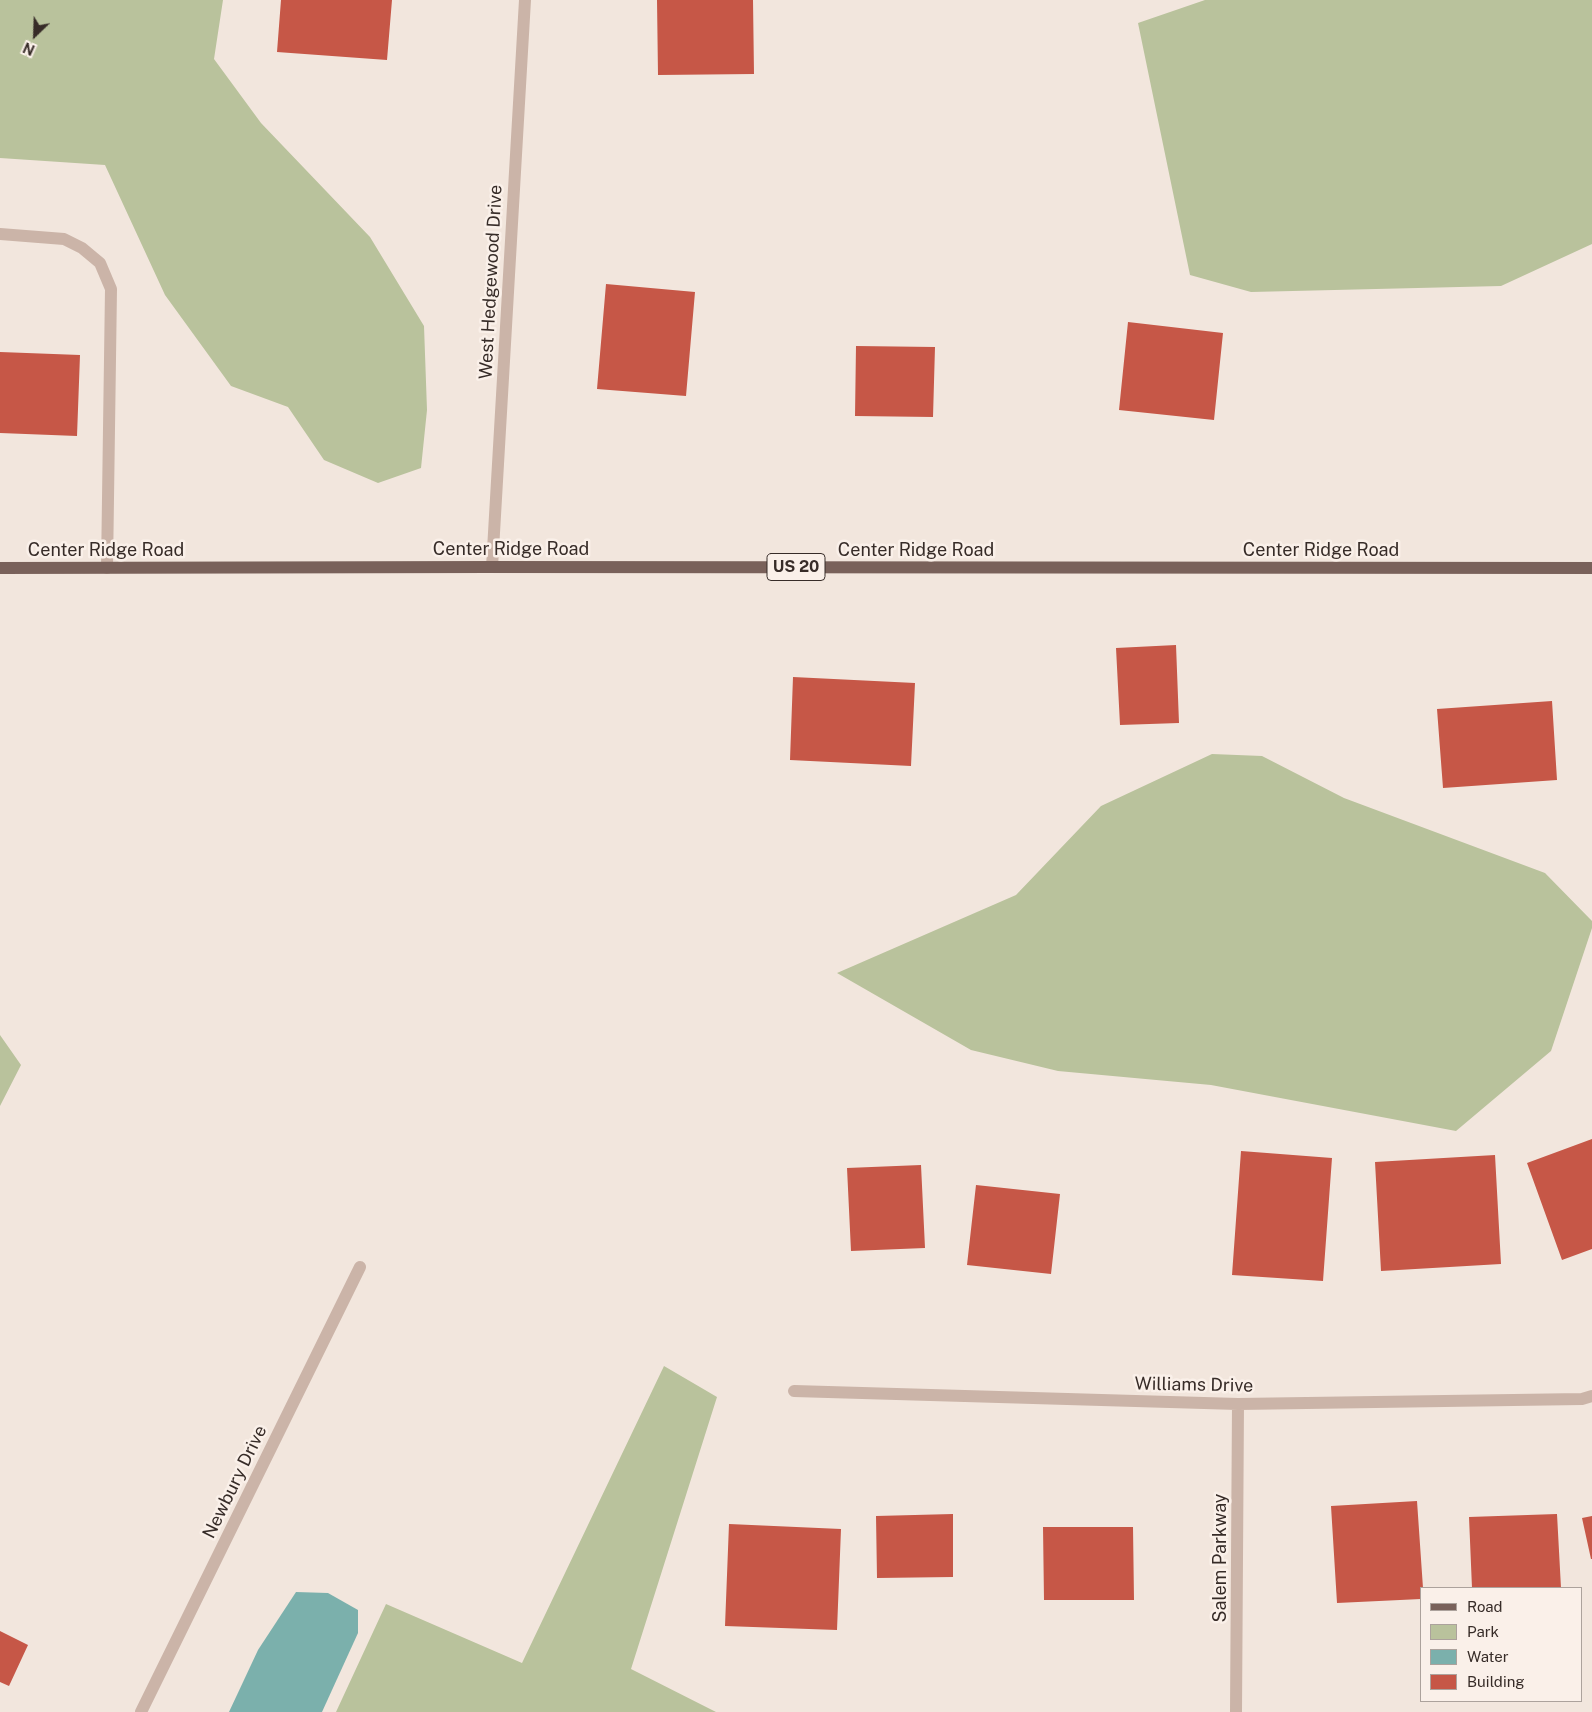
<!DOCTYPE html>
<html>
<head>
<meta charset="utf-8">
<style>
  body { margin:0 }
  #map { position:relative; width:1592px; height:1712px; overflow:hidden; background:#f2e6dd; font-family:"Public Sans",sans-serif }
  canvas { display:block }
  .legend { position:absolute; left:1420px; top:1587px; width:162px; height:115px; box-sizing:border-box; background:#faf0e9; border:1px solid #aca29c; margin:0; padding:6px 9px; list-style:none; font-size:15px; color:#372c28 }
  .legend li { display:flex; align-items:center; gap:10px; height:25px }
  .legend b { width:25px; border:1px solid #aca29c }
  .north { position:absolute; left:10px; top:10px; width:50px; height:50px; -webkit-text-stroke:4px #faf0e9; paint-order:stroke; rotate:204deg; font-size:14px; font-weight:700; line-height:20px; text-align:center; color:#372c28 }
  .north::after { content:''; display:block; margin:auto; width:18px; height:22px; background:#372c28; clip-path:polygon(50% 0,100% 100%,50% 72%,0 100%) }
</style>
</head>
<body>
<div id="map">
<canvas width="1592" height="1712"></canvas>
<ul class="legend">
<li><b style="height:6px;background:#79615a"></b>Road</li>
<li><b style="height:14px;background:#b9c29c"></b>Park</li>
<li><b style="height:14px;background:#7bb0ac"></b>Water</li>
<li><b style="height:14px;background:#c65747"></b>Building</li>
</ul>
<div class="north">N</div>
</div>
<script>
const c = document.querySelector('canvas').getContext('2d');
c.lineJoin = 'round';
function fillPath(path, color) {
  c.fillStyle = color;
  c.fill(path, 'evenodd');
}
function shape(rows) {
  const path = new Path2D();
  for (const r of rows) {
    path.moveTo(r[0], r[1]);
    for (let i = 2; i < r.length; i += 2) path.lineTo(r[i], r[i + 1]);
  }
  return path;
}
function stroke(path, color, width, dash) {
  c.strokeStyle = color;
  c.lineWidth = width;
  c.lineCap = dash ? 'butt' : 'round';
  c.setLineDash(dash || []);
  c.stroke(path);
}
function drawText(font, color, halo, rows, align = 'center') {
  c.font = font + ' "Public Sans",sans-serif';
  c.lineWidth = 5;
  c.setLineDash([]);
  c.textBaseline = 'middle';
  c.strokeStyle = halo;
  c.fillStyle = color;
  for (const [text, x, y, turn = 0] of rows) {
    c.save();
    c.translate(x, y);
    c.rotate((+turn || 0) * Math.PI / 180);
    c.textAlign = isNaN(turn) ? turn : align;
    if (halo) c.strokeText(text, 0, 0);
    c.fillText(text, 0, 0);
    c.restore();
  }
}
const green = shape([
  [0,0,223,0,214,59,261,123,370,237,424,326,427,410,421,468,378,483,324,460,288,407,231,386,165,295,105,165,0,158],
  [1205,0,1592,0,1592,244,1501,286,1251,292,1190,275,1138,23],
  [1212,754,1262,756,1344,798,1545,873,1592,921,1592,928,1551,1051,1456,1131,1211,1085,1058,1071,971,1050,837,973,1016,895,1101,806],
  [0,1035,21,1065,0,1106],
  [664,1366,717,1397,631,1669,716,1712,336,1712,386,1604,522,1663]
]);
const water = shape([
  [296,1592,328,1593,358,1610,358,1633,322,1712,229,1712,258,1650]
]);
const building = shape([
  [281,0,392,0,387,60,277,52],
  [657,0,753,0,754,74,658,75],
  [606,284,695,292,686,396,597,389],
  [1128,322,1223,333,1214,420,1119,410],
  [856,346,935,347,933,417,855,416],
  [0,352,80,355,77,436,0,433],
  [1176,645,1179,723,1120,725,1116,648],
  [793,677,915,683,911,766,790,760],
  [1552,701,1557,780,1443,788,1437,709],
  [1592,1139,1592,1249,1562,1260,1527,1163],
  [1241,1151,1332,1158,1323,1281,1232,1275],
  [1495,1155,1501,1264,1381,1271,1375,1162],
  [921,1165,925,1248,851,1251,847,1168],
  [976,1185,1060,1194,1051,1274,967,1265],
  [1417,1501,1423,1588,1421,1588,1421,1599,1337,1603,1331,1506],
  [953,1514,953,1577,877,1578,876,1516],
  [1557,1514,1561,1588,1472,1588,1469,1517],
  [1592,1516,1592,1559,1591,1559,1582,1518],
  [729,1524,841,1529,837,1630,725,1626],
  [1043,1527,1133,1527,1134,1600,1044,1600],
  [0,1631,28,1645,9,1686,0,1682]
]);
const service = shape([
  [0,234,64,239,82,248,100,263,111,289,107,568]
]);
const minor = shape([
  [492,567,525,0],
  [794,1391,1238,1404,1582,1399,1592,1396],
  [141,1712,360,1267],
  [1236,1712,1238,1404]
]);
const primary = shape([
  [0,568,492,567,1592,568]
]);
const shields = [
  [796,567,58]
];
const shieldNames = [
  ["US 20",796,567]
];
const streetNames = [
  ["West Hedgewood Drive",491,282,-87],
  ["Center Ridge Road",511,549],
  ["Center Ridge Road",106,550],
  ["Center Ridge Road",916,550],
  ["Center Ridge Road",1321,550],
  ["Williams Drive",1194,1385,1],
  ["Newbury Drive",235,1482,-64],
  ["Salem Parkway",1220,1558,-90]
];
fillPath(green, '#b9c29c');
fillPath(water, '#7bb0ac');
fillPath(building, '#c65747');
stroke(service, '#cbb4a8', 12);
stroke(minor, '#cbb4a8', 12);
stroke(primary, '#79615a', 12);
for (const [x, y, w] of shields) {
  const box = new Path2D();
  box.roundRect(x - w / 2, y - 13.5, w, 27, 4);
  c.fillStyle = '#faf0e9';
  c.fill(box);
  stroke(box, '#372c28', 1);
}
drawText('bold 16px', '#372c28', null, shieldNames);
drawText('18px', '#372c28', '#faf0e9', streetNames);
</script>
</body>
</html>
